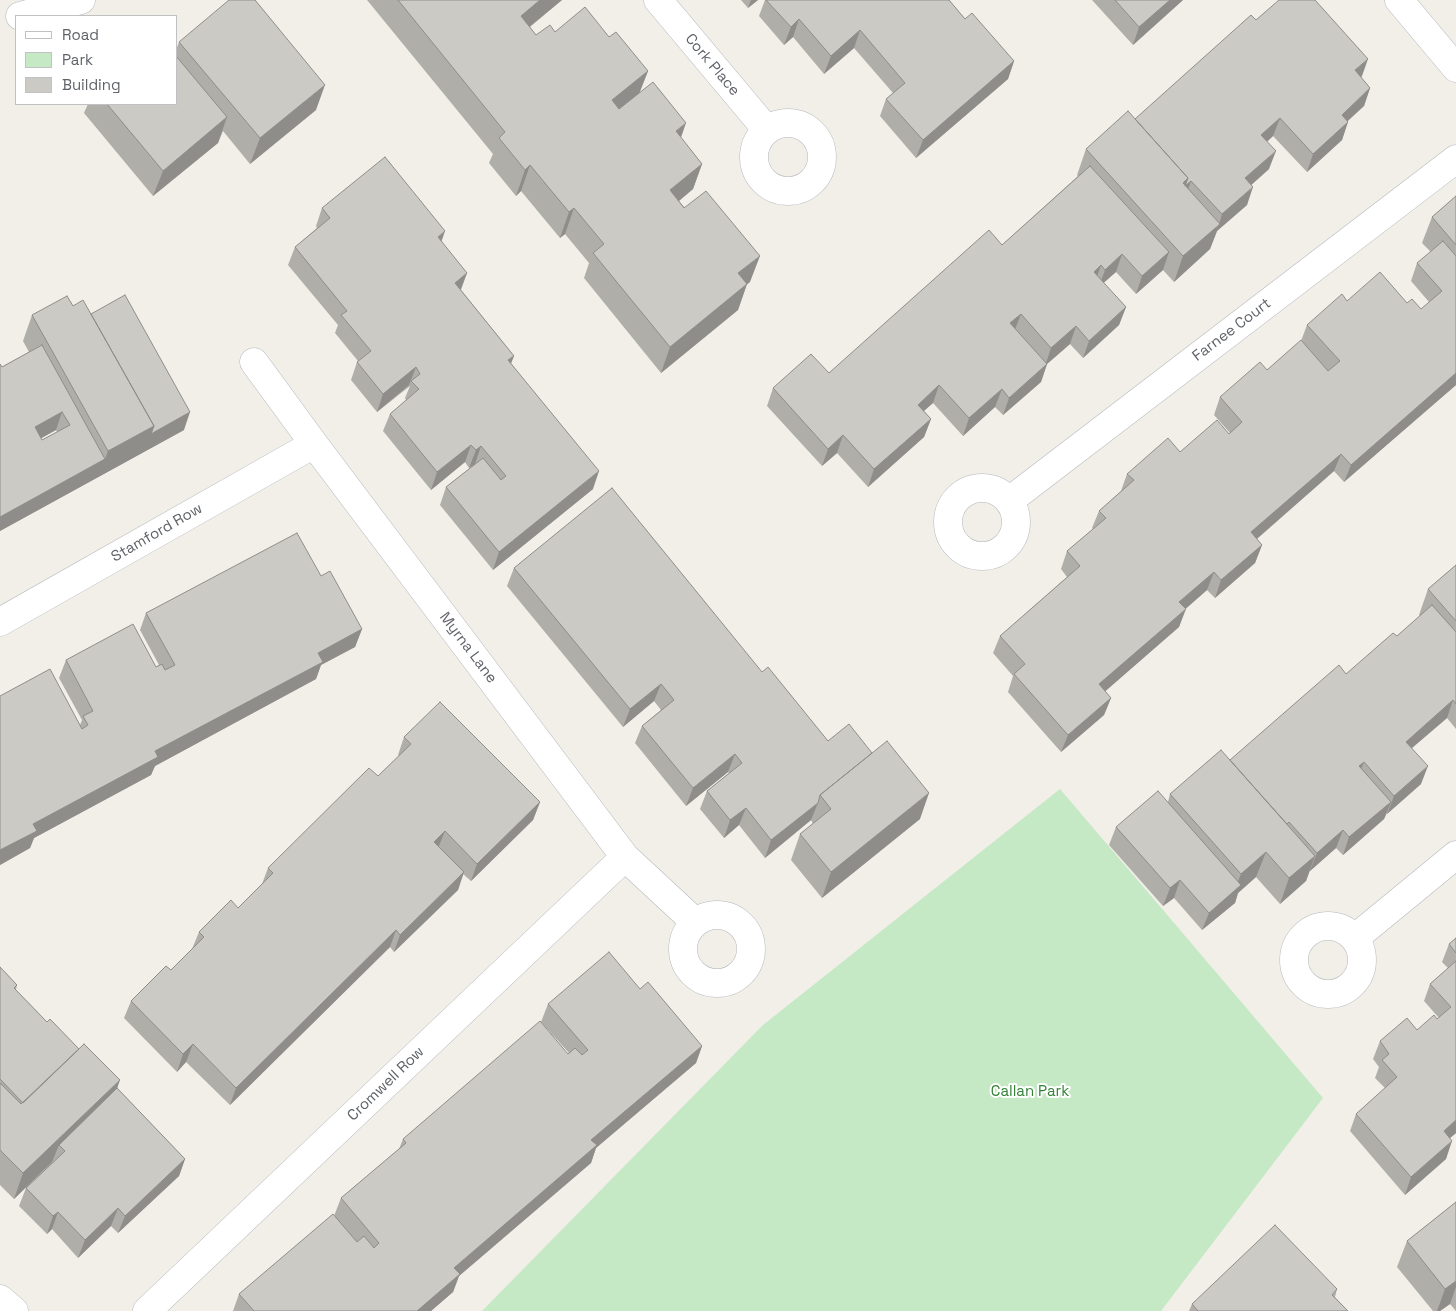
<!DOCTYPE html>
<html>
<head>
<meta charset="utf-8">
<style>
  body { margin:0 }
  #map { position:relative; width:1456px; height:1311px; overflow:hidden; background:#f1efe8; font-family:"Space Grotesk",sans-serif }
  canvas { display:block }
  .legend { position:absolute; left:15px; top:15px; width:162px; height:90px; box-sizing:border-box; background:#fff; border:1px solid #bfc1c3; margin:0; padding:6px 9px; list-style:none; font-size:15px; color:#5f6368 }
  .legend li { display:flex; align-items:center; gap:10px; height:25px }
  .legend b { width:25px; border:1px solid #bfc1c3 }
</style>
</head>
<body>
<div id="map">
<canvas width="1456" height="1311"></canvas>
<ul class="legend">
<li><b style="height:6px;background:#fff"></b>Road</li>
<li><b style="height:14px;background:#c5e8c5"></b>Park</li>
<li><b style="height:14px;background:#cccac5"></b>Building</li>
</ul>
</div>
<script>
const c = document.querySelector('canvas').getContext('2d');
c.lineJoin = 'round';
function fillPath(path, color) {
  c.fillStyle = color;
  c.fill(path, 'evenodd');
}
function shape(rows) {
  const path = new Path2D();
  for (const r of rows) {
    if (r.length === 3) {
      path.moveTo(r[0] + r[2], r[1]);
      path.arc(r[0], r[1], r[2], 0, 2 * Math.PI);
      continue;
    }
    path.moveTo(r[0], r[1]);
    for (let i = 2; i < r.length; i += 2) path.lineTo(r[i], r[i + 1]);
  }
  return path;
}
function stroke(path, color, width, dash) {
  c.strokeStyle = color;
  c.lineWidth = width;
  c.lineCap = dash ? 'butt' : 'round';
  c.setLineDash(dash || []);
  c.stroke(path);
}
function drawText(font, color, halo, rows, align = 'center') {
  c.font = font + ' "Space Grotesk",sans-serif';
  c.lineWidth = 4;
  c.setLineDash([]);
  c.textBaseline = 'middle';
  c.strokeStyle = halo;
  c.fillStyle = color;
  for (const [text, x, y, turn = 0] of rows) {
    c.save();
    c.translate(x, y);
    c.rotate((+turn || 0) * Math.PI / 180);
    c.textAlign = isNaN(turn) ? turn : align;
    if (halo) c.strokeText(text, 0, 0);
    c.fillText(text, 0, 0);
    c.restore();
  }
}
const green = shape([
  [1060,789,1323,1098,1161,1311,482,1311,763,1025]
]);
const minor = shape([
  [658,0,767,130],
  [1399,0,1456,68],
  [20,16,81,0],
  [788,157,34],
  [254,362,314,444,625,857,695,922],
  [982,522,34],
  [1009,501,1456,159],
  [0,622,314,444],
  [717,949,34],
  [1328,960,34],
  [1355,938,1456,855],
  [0,1299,14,1311],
  [147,1311,625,857]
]);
const wall = shape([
  [367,0,562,0,530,27,536,35,555,32,609,37,648,71,640,92,681,138,702,164,693,189,679,201,750,282,747,284,738,310,661,373,584,278,589,263,565,234,560,238,521,191,516,196,489,163,493,154],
  [741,0,758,0,748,8],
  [765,0,949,0,965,19,1014,61,1008,79,916,158,880,116,886,99,893,93,854,48,824,74,793,37,784,45,759,16],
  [1092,0,1183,0,1133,45],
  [1256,20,1362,76,1361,77,1370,88,1364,106,1348,121,1342,140,1307,172,1273,136,1267,142,1269,169,1251,185,1247,205,1217,231,1210,249,1174,282,1163,270,1136,294,1116,272,1103,283,1126,307,1119,325,1083,358,1070,344,1047,364,1041,382,1003,415,995,407,963,436,933,403,924,411,931,419,924,437,868,487,837,453,822,466,767,406,773,388,829,373,1002,245,1078,176,1077,175,1086,149,1135,119],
  [179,42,316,110,250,164,223,131,218,143,153,196,84,113,88,104,176,104,176,50],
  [1456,196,1456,385,1344,482,1334,471,1257,539,1262,545,1255,563,1215,598,1207,590,1185,609,1179,627,1105,691,1111,698,1104,715,1061,752,1008,692,1013,676,993,653,1000,636,1067,577,1061,569,1067,551,1093,529,1092,528,1099,511,1121,491,1127,474,1229,434,1230,433,1214,415,1220,397,1267,370,1301,341,1307,325,1347,301,1407,303,1421,309,1429,302,1411,281,1417,263,1431,252,1422,243,1432,217],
  [322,208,441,242,467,273,461,290,514,356,511,363,593,489,493,570,440,505,446,487,475,464,469,468,465,462,431,490,383,431,390,414,406,400,405,398,410,386,377,412,351,380,357,362,358,361,335,333,338,325,288,265,295,247,317,228,316,226],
  [73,306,91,314,184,430,0,531,2,367,29,352,23,341,32,315],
  [56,430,57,432,42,440,41,438],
  [1456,565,1456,729,1447,718,1412,748,1421,784,1387,814,1387,813,1384,819,1343,855,1336,848,1310,871,1310,870,1306,881,1280,904,1256,877,1238,893,1235,903,1202,930,1174,898,1163,906,1109,845,1116,827,1168,802,1170,794,1230,760,1397,636,1420,616,1419,615,1428,589],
  [514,568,762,672,828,741,920,819,822,898,791,860,800,834,813,824,811,820,765,858,739,825,724,838,700,809,707,791,729,773,728,772,686,806,635,743,642,726,661,710,654,701,623,727,507,586],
  [321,576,362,629,355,647,321,665,316,679,155,766,151,775,34,838,30,848,0,865,0,696,80,725,82,720,59,678,66,660,156,667,159,665,140,630,146,613],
  [404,737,540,802,533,820,471,881,463,874,458,890,394,952,390,947,230,1105,186,1062,177,1072,124,1018,131,1001,171,970,192,949,199,932,238,908,262,884,268,868,378,776,399,756,398,755],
  [1456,938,1456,1133,1450,1138,1446,1159,1405,1195,1350,1131,1356,1114,1385,1088,1375,1078,1379,1067,1373,1059,1380,1041,1417,1030,1439,1018,1424,1001,1430,984,1448,968,1442,962,1449,944],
  [0,967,17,985,16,990,47,1022,117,1088,185,1159,179,1176,118,1233,111,1226,78,1258,52,1229,47,1234,19,1206,26,1188,52,1162,14,1199,0,1185],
  [640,989,702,1046,696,1063,596,1148,591,1163,459,1276,453,1292,431,1311,233,1311,239,1294,334,1216,341,1198,399,1149,403,1139,569,1053,541,1022,548,1004],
  [1456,1202,1456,1311,1450,1304,1440,1311,1433,1311,1397,1267,1407,1241],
  [1337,1289,1335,1297,1348,1311,1189,1311,1192,1304]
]);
const shadedWall = shape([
  [540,0,562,0,512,41,521,16],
  [751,0,758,0,748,8],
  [1170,0,1183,0,1133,45,1139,27],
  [799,19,793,37,784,45,791,27],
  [860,30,854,48,824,74,831,56],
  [1368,59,1362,76,1349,88,1355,70],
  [1014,61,1008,79,916,158,923,140],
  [648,71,638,96,602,126,612,100],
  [325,85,316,110,250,164,260,138],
  [1370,88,1364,106,1335,132,1342,115],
  [227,117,218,143,153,196,163,171],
  [1280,118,1273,136,1254,153,1261,135],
  [1348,122,1342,140,1307,172,1313,154],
  [686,123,677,149,676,131],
  [1276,151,1269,169,1239,196,1245,178],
  [702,164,693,189,661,216,670,190],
  [530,165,521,191,516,196,525,170],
  [1188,178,1179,204,1183,183],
  [1191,181,1185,198,1185,186],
  [1253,187,1247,205,1217,231,1210,249,1174,282,1183,256,1219,225,1222,214],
  [574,208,565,234,560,238,569,212],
  [445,231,439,249,438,237],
  [1169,252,1163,270,1136,294,1142,276],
  [1122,254,1116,272,1099,287,1105,270],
  [760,256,750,282,729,299,738,273],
  [1101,265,1095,283,1094,272],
  [467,273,460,291,455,283],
  [747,284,738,310,661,373,670,347],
  [1126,307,1119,325,1083,358,1089,341],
  [1021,314,1014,332,1010,323],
  [1076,326,1070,344,1047,364,1041,382,1003,415,1009,398,1045,366,1051,348],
  [514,356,507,373,508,360],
  [416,367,409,385,377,412,383,394],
  [1456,373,1456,385,1344,482,1351,465],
  [939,385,933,403,911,422,918,405],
  [1002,389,995,407,963,436,969,418],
  [62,412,56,430,29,445,35,427],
  [190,412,184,430,0,531,0,517,105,459,108,451,154,426],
  [931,419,924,437,868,487,874,469],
  [843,435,837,453,822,466,828,449],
  [471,445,465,462,431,490,437,472],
  [481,446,475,464,469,468,476,450],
  [1341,454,1334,471,1244,550,1251,532],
  [599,471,593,489,493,570,499,552],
  [1262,545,1255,563,1215,598,1221,580],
  [1214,572,1207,590,1173,620,1179,602],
  [1186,609,1179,627,1093,702,1099,684],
  [362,629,355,647,321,665,316,679,155,766,151,775,34,838,30,848,0,865,0,850,33,824,155,751,318,653],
  [661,684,654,701,623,727,630,709],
  [1111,698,1104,715,1061,752,1068,735],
  [1453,700,1447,718,1399,759,1406,742],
  [735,754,728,772,686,806,693,788],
  [1364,762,1357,779,1359,766],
  [1428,766,1421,784,1387,814,1394,796],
  [929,793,920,819,822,898,831,872],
  [540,802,533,820,471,881,477,864],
  [1391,802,1384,819,1343,855,1349,837],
  [818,803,811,820,765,858,771,840],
  [746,808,739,825,724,838,730,820],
  [1343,830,1336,848,1310,871,1317,853],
  [445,831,438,848,434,842],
  [1266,852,1256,877,1238,893,1235,903,1202,930,1209,913,1234,891,1241,874],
  [1315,856,1306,881,1280,904,1289,878],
  [464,872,458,890,394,952,400,935],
  [1180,880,1174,898,1163,906,1170,888],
  [396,930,390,947,230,1105,236,1088],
  [193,1044,186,1062,177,1072,183,1054],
  [702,1046,696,1063,596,1148,591,1163,459,1276,453,1292,431,1311,417,1311,454,1268,591,1140],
  [120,1080,111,1106,59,1145,52,1162,14,1199,23,1173],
  [1456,1120,1456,1133,1437,1149,1444,1131],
  [1452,1141,1446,1159,1405,1195,1411,1177],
  [185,1159,179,1176,118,1233,125,1216],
  [118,1208,111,1226,78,1258,85,1240],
  [58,1212,52,1229,47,1234,53,1216],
  [1456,1281,1456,1287,1450,1304,1440,1311,1437,1311,1445,1289]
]);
const building = shape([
  [229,0,255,0,325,85,260,138,179,42,229,0],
  [398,0,540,0,521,16,536,35,550,25,555,32,585,7,609,37,616,32,648,71,612,100,619,109,653,82,686,123,676,131,702,164,670,190,684,208,706,191,760,256,738,273,747,284,670,347,593,253,604,244,574,208,569,212,530,165,525,170,499,138,505,132,398,0],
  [766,0,949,0,965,19,972,13,1014,61,923,140,886,99,905,83,860,30,831,56,799,19,791,27,766,0],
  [1115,0,1170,0,1139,27,1115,0],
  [1279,0,1315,0,1368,59,1355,70,1370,88,1342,115,1348,122,1313,154,1280,118,1261,135,1276,151,1245,178,1253,187,1222,214,1191,181,1185,186,1188,178,1135,119,1251,15,1256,20,1279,0],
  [176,56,227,117,163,171,107,104,176,104,176,56],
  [1128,111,1188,178,1183,183,1220,224,1183,256,1086,149,1128,111],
  [385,157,445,231,438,237,467,273,455,283,514,356,508,360,599,471,499,552,446,487,483,458,501,480,506,476,481,446,476,450,471,445,437,472,390,414,419,389,411,381,420,374,416,367,383,394,357,362,371,351,341,315,347,311,295,247,330,218,322,208,385,157],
  [1090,166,1169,252,1142,276,1122,254,1105,270,1101,265,1094,272,1126,307,1089,341,1076,326,1051,348,1021,314,1010,323,1047,364,1009,398,1002,389,969,418,939,385,918,405,931,419,874,469,843,435,828,449,773,388,811,354,829,373,989,230,1002,245,1090,166],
  [1456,196,1456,245,1432,217,1456,196],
  [1443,241,1456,256,1456,373,1351,465,1341,454,1251,532,1262,545,1221,580,1214,572,1179,602,1186,609,1099,684,1111,698,1068,735,1014,674,1025,664,1000,636,1080,566,1067,551,1106,518,1099,511,1134,480,1127,474,1168,438,1180,452,1217,420,1229,434,1242,422,1220,397,1260,362,1267,370,1301,340,1328,371,1340,361,1307,325,1342,294,1347,301,1380,272,1407,303,1412,299,1421,309,1442,291,1417,263,1443,241],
  [125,295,190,412,151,434,154,426,91,314,125,295],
  [67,296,73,306,83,300,154,426,108,451,32,315,67,296],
  [42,345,105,459,0,517,0,364,2,367,42,345],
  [62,412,70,425,42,440,35,427,62,412],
  [612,488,762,672,768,667,828,741,849,724,872,753,820,795,818,803,771,840,746,808,730,820,707,791,742,763,735,754,693,788,642,726,674,700,666,690,661,684,630,709,514,568,612,488],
  [297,533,321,576,330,571,362,629,318,653,323,662,155,751,158,757,33,824,37,831,0,850,0,696,50,669,82,729,88,725,83,716,93,711,66,660,133,624,156,667,162,664,165,670,175,665,146,613,297,533],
  [1456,565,1456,621,1428,589,1456,565],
  [1432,605,1456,632,1456,704,1453,700,1406,742,1428,766,1394,796,1364,762,1359,766,1391,802,1349,837,1343,830,1317,853,1289,822,1287,824,1230,760,1339,665,1346,674,1393,633,1397,636,1432,605],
  [440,702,540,802,477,864,445,831,434,842,464,872,400,935,396,930,236,1088,193,1044,183,1054,131,1001,166,966,171,970,204,937,199,932,231,900,238,908,273,873,268,868,369,768,378,776,411,744,404,737,440,702],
  [887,741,929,793,831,872,800,834,831,809,820,795,887,741],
  [1221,750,1315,856,1289,878,1266,852,1241,874,1170,794,1221,750],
  [1158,791,1241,885,1209,913,1180,880,1170,888,1116,827,1158,791],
  [1456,938,1456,953,1449,944,1456,938],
  [609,952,640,989,648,982,702,1046,591,1140,597,1145,454,1268,460,1274,417,1311,254,1311,239,1294,333,1214,357,1242,364,1236,374,1248,379,1243,341,1198,406,1143,403,1139,540,1021,568,1054,575,1048,582,1055,588,1050,548,1004,609,952],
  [1456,961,1456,1120,1444,1131,1452,1141,1411,1177,1356,1114,1397,1077,1382,1060,1389,1054,1380,1041,1407,1018,1417,1030,1434,1015,1437,1019,1451,1007,1430,984,1456,961],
  [0,967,17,985,14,988,47,1022,50,1019,79,1049,23,1103,0,1079,0,967],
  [84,1044,120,1080,23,1173,0,1150,0,1083,21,1104,84,1044],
  [117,1088,185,1159,125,1216,118,1208,85,1240,58,1212,53,1216,26,1188,65,1151,59,1145,117,1088],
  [1456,1202,1456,1281,1445,1289,1407,1241,1456,1202],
  [1275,1225,1337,1289,1332,1295,1348,1311,1198,1311,1192,1304,1275,1225]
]);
const streetNames = [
  ["Cork Place",712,65,50],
  ["Farnee Court",1232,330,-37],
  ["Stamford Row",157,533,-30],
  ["Myrna Lane",468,648,53],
  ["Cromwell Row",386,1084,-44]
];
const parkNames = [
  ["Callan Park",1030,1092]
];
fillPath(green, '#c5e8c5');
stroke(minor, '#b5b8bc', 29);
stroke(minor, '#fff', 28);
fillPath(wall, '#afaea9');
fillPath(shadedWall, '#8f8d8a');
fillPath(building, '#cccac5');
stroke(building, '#8f8d8a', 1);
drawText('15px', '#5f6368', '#fff', streetNames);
drawText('15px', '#348238', '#fff', parkNames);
</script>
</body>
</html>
